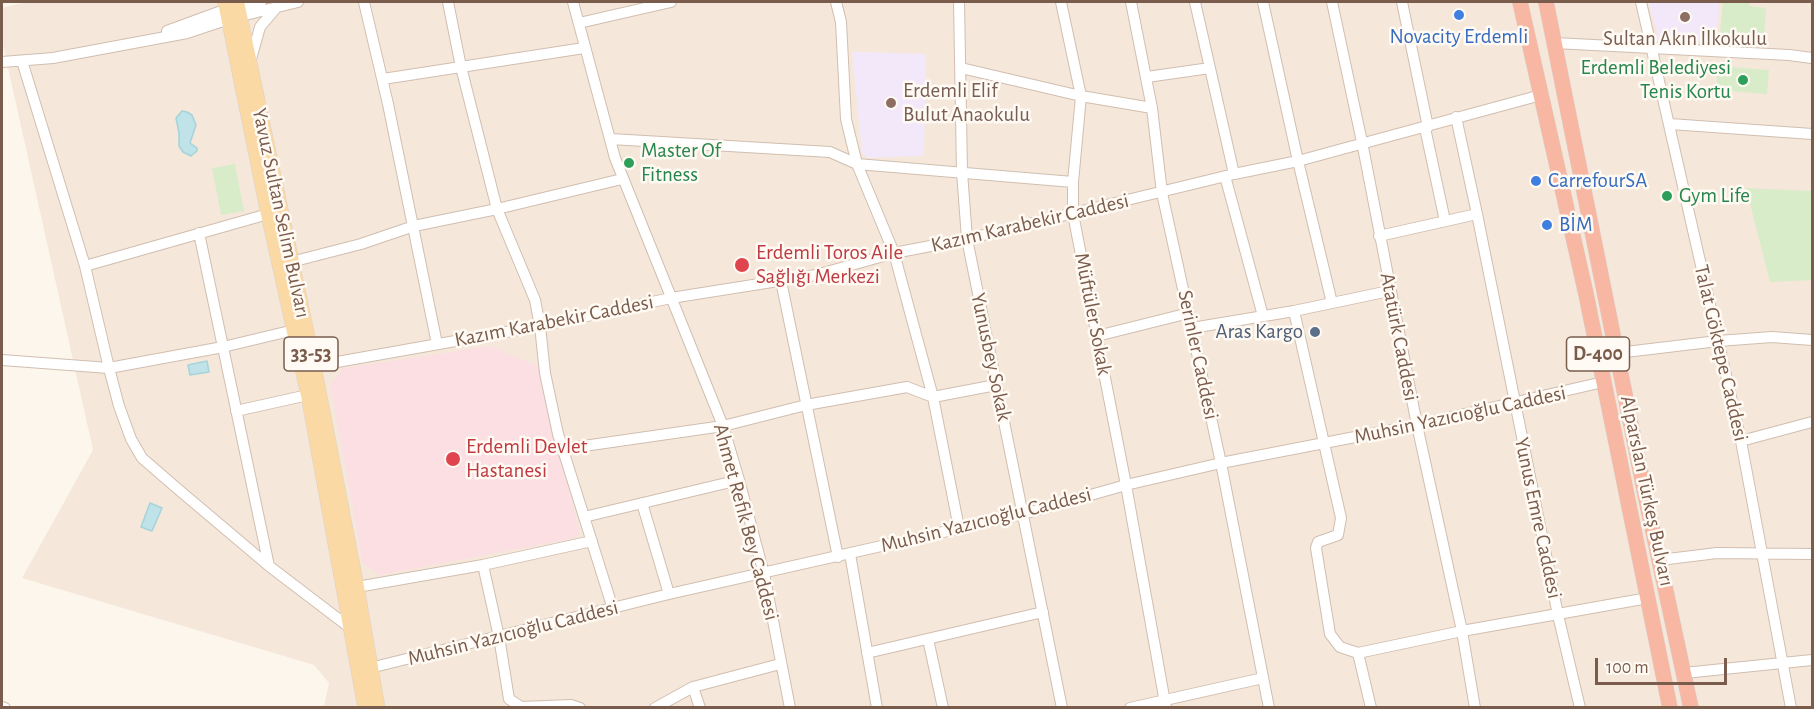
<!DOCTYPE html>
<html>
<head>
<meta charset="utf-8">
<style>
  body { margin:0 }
  #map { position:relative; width:1814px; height:709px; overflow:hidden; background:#fdf6ec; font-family:"Alegreya Sans",sans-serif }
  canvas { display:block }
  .frame { position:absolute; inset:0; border:3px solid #7a5c4d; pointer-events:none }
  .scale { position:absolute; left:1595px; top:658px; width:132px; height:27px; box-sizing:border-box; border:3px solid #7a5c4d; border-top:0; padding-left:8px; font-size:18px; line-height:21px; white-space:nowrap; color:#7a5c4d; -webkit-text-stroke:4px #fffaf3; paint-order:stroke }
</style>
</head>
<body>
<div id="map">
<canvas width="1814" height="709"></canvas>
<div class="frame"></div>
<div class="scale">100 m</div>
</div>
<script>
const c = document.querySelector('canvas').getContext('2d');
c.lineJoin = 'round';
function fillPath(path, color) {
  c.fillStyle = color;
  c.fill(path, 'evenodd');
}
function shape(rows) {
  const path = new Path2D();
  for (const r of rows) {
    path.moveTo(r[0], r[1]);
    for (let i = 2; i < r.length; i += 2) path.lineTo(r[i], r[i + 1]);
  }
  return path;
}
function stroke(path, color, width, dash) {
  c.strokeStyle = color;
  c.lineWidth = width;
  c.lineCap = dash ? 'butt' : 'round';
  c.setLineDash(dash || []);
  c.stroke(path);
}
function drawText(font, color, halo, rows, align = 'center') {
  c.font = font + ' "Alegreya Sans",sans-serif';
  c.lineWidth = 5;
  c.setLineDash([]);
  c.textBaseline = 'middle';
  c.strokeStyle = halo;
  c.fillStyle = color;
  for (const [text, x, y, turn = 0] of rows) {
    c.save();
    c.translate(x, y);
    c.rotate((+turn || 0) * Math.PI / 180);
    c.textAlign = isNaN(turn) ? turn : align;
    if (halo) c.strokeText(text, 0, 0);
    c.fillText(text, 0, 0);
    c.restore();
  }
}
const residential = shape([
  [25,2,1812,2,1812,707,324,707,329,683,314,665,22,578,93,450,2,41,2,8]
]);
const education = shape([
  [1648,2,1719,2,1717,42,1656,41,1657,32],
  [852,52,926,54,924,156,867,158,862,153]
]);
const medical = shape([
  [490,346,538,366,580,533,575,538,380,575,363,563,330,385,344,368]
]);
const green = shape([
  [1723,2,1750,2,1750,6,1766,8,1764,37,1720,34],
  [1718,66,1769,70,1767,94,1716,90],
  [235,164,244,211,221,215,212,168],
  [1746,188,1812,191,1812,280,1770,282]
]);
const water = shape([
  [182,111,187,112,192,115,196,125,190,143,197,148,197,151,191,156,183,152,179,146,179,133,176,118,182,111],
  [207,361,209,372,190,375,188,365,207,361],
  [150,503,162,508,152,531,141,527,150,503]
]);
const minor = shape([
  [364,2,388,104,437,344],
  [448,2,461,67,497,209,535,300,540,326,545,373,558,434,613,609],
  [573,2,615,158,723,426,739,480,764,574,790,708],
  [836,2,841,22,846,119,857,164,894,253,933,397,959,528],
  [959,2,962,172,967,239,1062,708],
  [1061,2,1081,96,1073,182,1073,214,1126,485,1166,708],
  [1131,2,1152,108,1162,193,1221,463,1269,708],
  [1195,2,1234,174],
  [1263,2,1298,161,1332,303],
  [1332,2,1362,142,1417,425,1462,631,1475,708],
  [1402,2,1428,127],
  [1641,2,1741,441,1791,708],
  [579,23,671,2],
  [167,31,227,9,261,2],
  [1554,43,1789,55,1812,58],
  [251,59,260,27,276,8],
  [22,61,85,266,109,368,119,406,131,439,142,458,179,490,269,566,349,627],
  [2,62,53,58,187,33,229,19,298,2],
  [961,68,1081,96,1152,108],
  [1147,77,1210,68],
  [383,79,584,48],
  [1456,117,1477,214,1558,615,1580,708],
  [1670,124,1812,134],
  [1425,128,1445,221],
  [611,139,830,152,857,164,1073,182],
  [1225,176,1263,316],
  [199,233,269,566],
  [1379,236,1477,214],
  [291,262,361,244,414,226,497,209,622,179],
  [85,266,268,214],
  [781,281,838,557],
  [1294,311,1341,518,1338,535,1318,542,1316,548,1330,634,1340,647,1358,653,1371,708],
  [1192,328,1294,311,1389,291],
  [1097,336,1189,313],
  [1617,353,1718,341,1772,337,1812,340],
  [2,360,109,368,223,347,294,330],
  [309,367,540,326,671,298,816,275,894,253,967,239,1234,174,1298,161,1541,95],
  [236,411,308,395],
  [1741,441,1812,422],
  [563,449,723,426,806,405,907,387,933,397,996,385],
  [642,503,669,594],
  [584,517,739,480],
  [850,554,877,708],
  [1660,560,1717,553,1812,554],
  [483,565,499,637,509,699,521,707,571,705,580,708],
  [357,587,483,565,592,541],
  [928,639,943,708],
  [867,653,1043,612],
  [1358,653,1462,631,1648,598],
  [370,668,669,594,1023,514,1126,485,1221,463,1417,425,1603,382],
  [1684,673,1812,660],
  [693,687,700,708],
  [2,707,5,708],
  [655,708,693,687,780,664],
  [1130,708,1263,678]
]);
const major = shape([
  [225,2,268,214,308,395,365,708],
  [237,2,314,366,357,587,378,708]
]);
const highway = shape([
  [1520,2,1586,294,1670,708],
  [1546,2,1645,494,1691,708]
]);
const markers = [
  [1459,15,6,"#3f7fe0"],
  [1685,17,6,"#8d6e63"],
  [1743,80,6,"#2e9e5b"],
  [891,103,6,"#8d6e63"],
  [629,163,6,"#2e9e5b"],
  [1536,181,6,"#3f7fe0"],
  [1667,196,6,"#2e9e5b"],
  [1547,225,6,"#3f7fe0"],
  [742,265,8,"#e0444e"],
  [1315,332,6,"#5c6f8a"],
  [453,459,8,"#e0444e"]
];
const shields = [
  [311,354,54],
  [1598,354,63]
];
const shieldNames = [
  ["33-53",311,354],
  ["D-400",1598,354]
];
const shopNames = [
  ["Novacity Erdemli",1459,37,"center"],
  ["CarrefourSA",1548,181],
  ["BİM",1559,225]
];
const educationNames = [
  ["Sultan Akın İlkokulu",1685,39],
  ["Erdemli Elif",903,91,"left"],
  ["Bulut Anaokulu",903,115,"left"]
];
const leisureNames = [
  ["Erdemli Belediyesi",1731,68,"right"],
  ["Tenis Kortu",1731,92,"right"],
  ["Master Of",641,151],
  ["Fitness",641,175],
  ["Gym Life",1679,196]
];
const streetNames = [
  ["Yavuz Sultan Selim Bulvarı",281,213,78],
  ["Kazım Karabekir Caddesi",1030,223,-13],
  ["Müftüler Sokak",1093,314,79],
  ["Kazım Karabekir Caddesi",554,321,-11],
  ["Atatürk Caddesi",1399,337,79],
  ["Talat Göktepe Caddesi",1721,353,77],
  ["Serinler Caddesi",1198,355,78],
  ["Yunusbey Sokak",991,357,78],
  ["Muhsin Yazıcıoğlu Caddesi",1460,415,-12],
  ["Alparslan Türkeş Bulvarı",1647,491,78],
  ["Yunus Emre Caddesi",1538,518,78],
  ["Muhsin Yazıcıoğlu Caddesi",986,520,-14],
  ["Ahmet Refik Bey Caddesi",746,522,75],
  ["Muhsin Yazıcıoğlu Caddesi",513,633,-14]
];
const healthNames = [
  ["Erdemli Toros Aile",756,253],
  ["Sağlığı Merkezi",756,277],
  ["Erdemli Devlet",466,447],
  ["Hastanesi",466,471]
];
const serviceNames = [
  ["Aras Kargo",1303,332]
];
fillPath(residential, '#f5e8da');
fillPath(education, '#f3e8fa');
fillPath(medical, '#fbdfe3');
fillPath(green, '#d8ecc9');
fillPath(water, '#bfe3e8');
stroke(water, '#a5d3da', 1.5);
stroke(minor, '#d1beb0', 12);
stroke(major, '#dad1cd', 15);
stroke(highway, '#dad1cd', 16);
stroke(minor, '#fff', 10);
stroke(major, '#fbd9a5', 14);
stroke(highway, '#f7b7a3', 15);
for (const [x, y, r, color] of markers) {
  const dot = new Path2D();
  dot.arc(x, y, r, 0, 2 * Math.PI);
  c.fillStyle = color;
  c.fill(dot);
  stroke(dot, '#fffaf3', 2);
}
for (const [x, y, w] of shields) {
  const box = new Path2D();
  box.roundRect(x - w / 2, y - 17, w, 34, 4.5);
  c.fillStyle = '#fffaf3';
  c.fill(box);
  stroke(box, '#7a5c4d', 1.5);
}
drawText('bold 20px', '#7a5c4d', null, shieldNames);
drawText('21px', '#366cbe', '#fffaf3', shopNames, 'left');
drawText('21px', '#785e54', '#fffaf3', educationNames);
drawText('21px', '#27864d', '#fffaf3', leisureNames, 'left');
drawText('21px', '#7a5c4d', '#fffaf3', streetNames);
drawText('21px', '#be3a42', '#fffaf3', healthNames, 'left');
drawText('21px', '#4e5e75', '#fffaf3', serviceNames, 'right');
</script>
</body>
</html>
